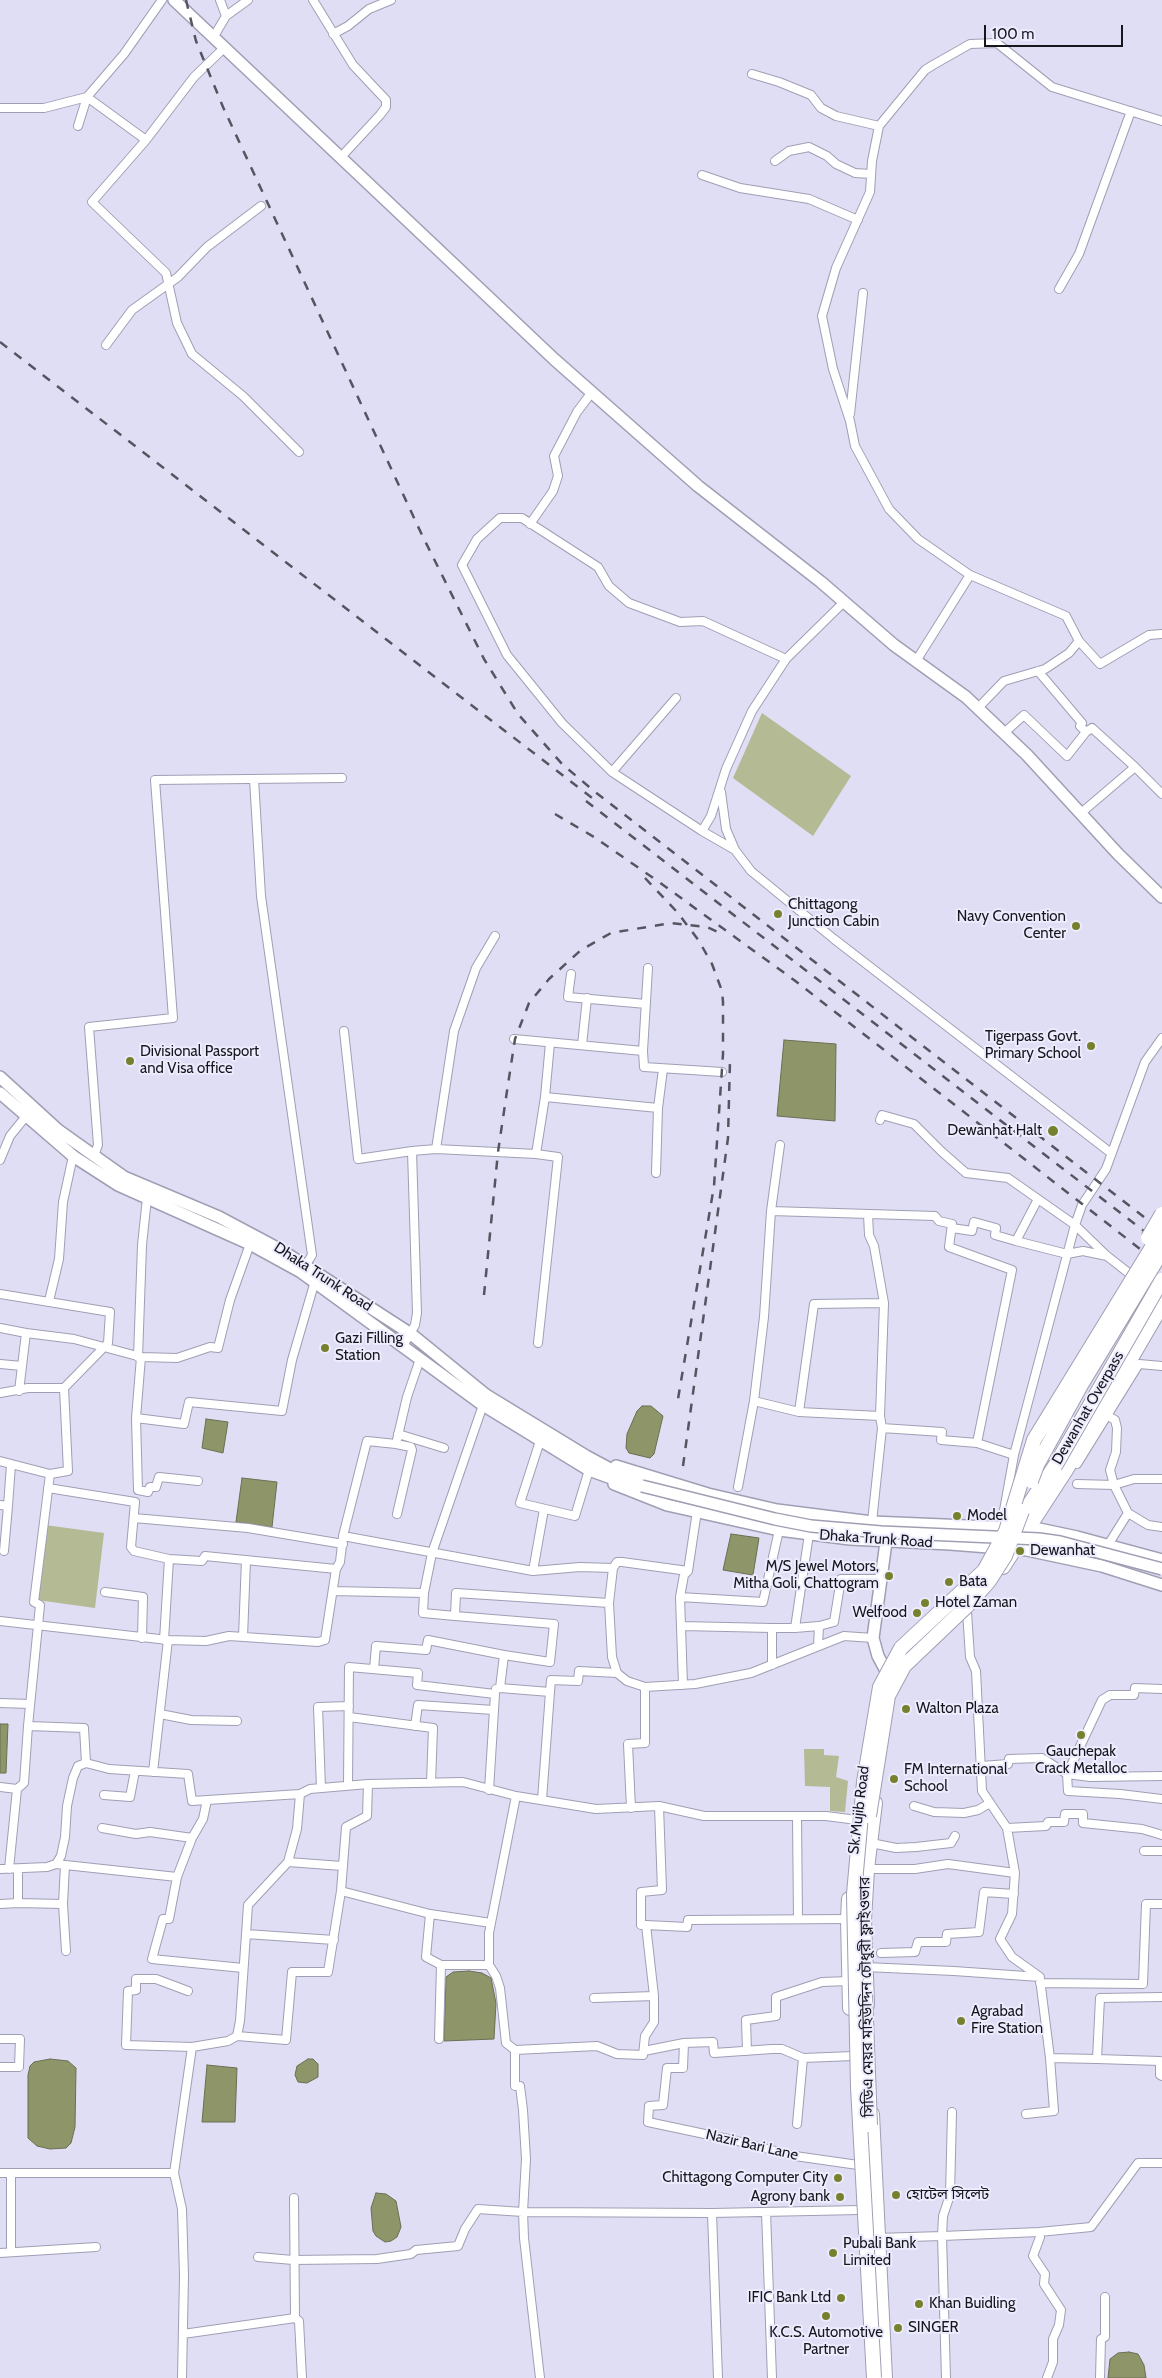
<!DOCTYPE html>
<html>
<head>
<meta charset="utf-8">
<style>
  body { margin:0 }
  #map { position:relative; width:1162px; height:2378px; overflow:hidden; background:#dfdef5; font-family:Cabin,sans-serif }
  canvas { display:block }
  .scale { position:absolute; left:984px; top:25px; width:139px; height:22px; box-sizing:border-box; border:2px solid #16161d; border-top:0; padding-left:6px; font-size:15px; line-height:18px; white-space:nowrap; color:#16161d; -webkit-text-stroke:4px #ececfe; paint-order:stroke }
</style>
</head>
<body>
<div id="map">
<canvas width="1162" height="2378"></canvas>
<div class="scale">100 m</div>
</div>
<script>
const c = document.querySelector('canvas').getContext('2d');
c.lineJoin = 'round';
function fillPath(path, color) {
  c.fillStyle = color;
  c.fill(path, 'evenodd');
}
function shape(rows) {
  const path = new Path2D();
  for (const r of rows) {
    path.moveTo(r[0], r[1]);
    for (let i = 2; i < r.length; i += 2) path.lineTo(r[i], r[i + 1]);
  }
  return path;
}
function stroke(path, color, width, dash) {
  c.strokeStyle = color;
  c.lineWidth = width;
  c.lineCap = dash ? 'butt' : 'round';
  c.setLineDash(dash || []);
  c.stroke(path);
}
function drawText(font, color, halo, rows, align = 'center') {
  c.font = font + ' Cabin,"Noto Sans Bengali",sans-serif';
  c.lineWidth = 4;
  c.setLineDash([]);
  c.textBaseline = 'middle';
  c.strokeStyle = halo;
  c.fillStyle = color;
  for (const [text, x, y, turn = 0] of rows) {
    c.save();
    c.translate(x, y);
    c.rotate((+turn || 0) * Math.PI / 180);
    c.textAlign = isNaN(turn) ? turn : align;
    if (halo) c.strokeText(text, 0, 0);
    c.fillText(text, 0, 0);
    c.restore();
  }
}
const green = shape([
  [762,713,851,776,813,836,733,778],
  [45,1525,104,1533,95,1608,37,1600],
  [804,1749,824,1749,824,1755,839,1756,836,1777,848,1781,845,1812,830,1811,830,1787,805,1786]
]);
const water = shape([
  [784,1040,836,1044,835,1121,777,1116,784,1040],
  [642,1406,651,1406,663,1416,654,1454,650,1458,629,1453,626,1448,627,1434,637,1411,642,1406],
  [206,1419,228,1422,223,1453,202,1448,206,1419],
  [242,1478,277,1482,272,1527,236,1522,242,1478],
  [731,1534,759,1538,753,1575,723,1570,731,1534],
  [0,1724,8,1724,6,1773,0,1773,0,1724],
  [469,1971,482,1973,491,1978,496,2003,494,2039,444,2041,446,1977,453,1972,469,1971],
  [50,2059,68,2061,76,2068,75,2127,71,2143,66,2148,50,2149,37,2146,28,2138,28,2075,30,2066,34,2062,50,2059],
  [308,2059,313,2059,318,2064,318,2077,307,2083,298,2082,295,2075,297,2066,308,2059],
  [207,2065,237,2068,235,2122,202,2122,207,2065],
  [376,2193,386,2194,396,2201,401,2227,397,2237,391,2241,385,2242,376,2236,373,2231,371,2208,376,2193],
  [1129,2352,1138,2354,1144,2365,1146,2378,1108,2378,1110,2359,1118,2353,1129,2352]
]);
const street = shape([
  [220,0,226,16],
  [313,0,353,65,386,100,386,107,380,115,341,157],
  [333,34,348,26,369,9,391,0],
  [213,38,226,16,248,0],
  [752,74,779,82,811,95,821,108,836,116,879,126],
  [0,108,44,108,87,97,146,140,92,202,166,273,177,323,192,354,243,396,299,452],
  [78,126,87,97,124,54,162,0],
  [146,140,194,77,224,48],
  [775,161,789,151,809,147,827,156,836,164,855,173,871,174],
  [702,175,740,188,809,199,858,220],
  [1059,289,1079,254,1131,111],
  [106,345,132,310,178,277,207,247,261,206],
  [850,414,863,293],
  [530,524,553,491,558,476,554,456,577,412,592,392],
  [1079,641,1066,616,970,575,918,539,889,509,855,446,850,421,833,369,822,316,836,268,870,192,872,161,879,126,925,70,933,65,970,44,997,43,1052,87,1162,121],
  [786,659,844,602],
  [916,661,970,575],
  [1038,671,1082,723,1080,726,1086,732,1092,728,1135,767],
  [676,698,612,772,702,831],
  [978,708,1004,681,1045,669,1069,653,1079,641,1100,664,1149,635,1162,634],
  [1004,733,1024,715,1067,756,1086,732],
  [612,772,562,723,507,655,462,565,477,539,500,518,522,518,598,567,609,586,629,603,680,622,703,621,786,659,752,711,726,769,711,816,702,831,735,850,751,871,834,939,1111,1153],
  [254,779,261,896,312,1255,304,1268],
  [721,792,726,829,735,850],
  [1081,813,1135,767,1162,794],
  [571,974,568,997,646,1004],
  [344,1031,358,1159,412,1151,436,1149,536,1154,545,1097],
  [514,1039,643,1051,644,1067,722,1072],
  [550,1043,545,1097,658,1108],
  [582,1045,587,998],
  [643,1051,648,968],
  [880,1120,882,1115,914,1124,941,1151,966,1173,1008,1178,1075,1225,1107,1256,1162,1299],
  [436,1149,454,1031,476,968,495,936],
  [536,1154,558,1157,538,1343],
  [94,1156,98,1145,89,1027,173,1018,155,780,342,778],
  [0,1160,10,1136,27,1115],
  [656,1173,658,1108,663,1069],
  [771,1211,780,1145],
  [868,1214,869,1235,874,1246,884,1303,880,1416,882,1428,872,1522],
  [952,1228,972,1231,974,1222,996,1228,995,1235,1016,1241,1038,1199],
  [1016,1241,1067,1254,1083,1251,1107,1256],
  [0,1294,110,1312,108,1343,64,1388,28,1388,0,1393],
  [49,1301,59,1259,63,1202,73,1156],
  [0,1328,26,1333,19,1391],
  [26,1333,74,1339,141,1357,177,1358,210,1347,218,1348,230,1300,250,1244],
  [403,1346,415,1325,417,1313,412,1151],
  [138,1357,142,1245,147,1198],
  [141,1357,136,1418,184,1424,189,1402,282,1411,292,1360,315,1281],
  [0,1364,22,1366],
  [799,1412,814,1304,884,1303],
  [880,1416,799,1412,754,1401,764,1317,771,1211,935,1216,939,1221,952,1224,949,1247,1012,1270,977,1443,1014,1455],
  [1108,1416,1115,1420,1117,1428,1116,1452,1110,1470,1114,1485,1128,1513,1148,1525,1162,1527],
  [136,1418,138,1490,148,1492,150,1487,156,1487,159,1477,198,1481],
  [882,1428,942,1432,941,1440,977,1443],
  [398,1434,444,1448],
  [540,1441,520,1503,575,1516,589,1470],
  [396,1444,411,1447,412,1450,397,1514],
  [0,1461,50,1474,68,1471,64,1388],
  [1077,1464,1139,1364,1162,1366],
  [1077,1484,1114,1485,1134,1479,1162,1479],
  [738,1487,754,1401],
  [48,1488,135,1502,131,1547,134,1551,169,1559,202,1561,205,1556,336,1569],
  [0,1505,8,1506,11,1465],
  [134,1518,248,1528,343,1544],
  [1001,1527,1014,1455,1075,1225,1082,1205,1106,1169,1145,1062,1162,1038],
  [343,1536,533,1571,580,1567,613,1568,609,1603],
  [1108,1545,1128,1513],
  [4,1551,8,1506],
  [613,1568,617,1562,622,1562,688,1571,684,1575,680,1597,763,1602,779,1530],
  [533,1571,544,1509],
  [688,1571,697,1511],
  [333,1591,424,1593,423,1613,455,1616,456,1593,609,1603,612,1657,617,1673,627,1681,645,1687,695,1684,751,1673,844,1636,873,1638],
  [105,1592,143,1597,142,1638],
  [424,1593,432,1553,483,1405],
  [680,1597,683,1685],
  [455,1616,554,1624,550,1662,504,1655],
  [0,1621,168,1640,206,1641,229,1636,318,1642,325,1640,336,1569,340,1562,343,1536,367,1441,396,1444,407,1397,420,1359],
  [681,1626,772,1628],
  [795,1628,819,1626],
  [243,1637,246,1560],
  [164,1640,169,1559],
  [818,1646,819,1626,834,1622,841,1579,880,1579],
  [772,1665,772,1628,795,1628,809,1534],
  [374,1669,376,1646,426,1650,428,1640,504,1655,500,1688],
  [496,1689,500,1688,550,1692,542,1800],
  [1162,1689,1135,1688,1134,1695,1110,1695,1102,1700,1067,1774,1068,1791,1120,1794,1162,1799],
  [550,1692,551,1680,578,1681,579,1671,617,1673],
  [0,1703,30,1704],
  [160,1714,191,1720,237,1721],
  [349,1717,433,1728,431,1783],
  [28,1726,40,1605,34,1602,50,1474],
  [415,1726,418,1705,494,1710],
  [981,1766,1008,1764,1009,1759,1042,1758,1067,1774,1090,1777,1162,1776],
  [153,1772,168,1640],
  [348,1785,349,1667,418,1673,417,1685,495,1694,489,1790],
  [0,1787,17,1789,9,1869],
  [321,1788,318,1707,349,1706],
  [17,1789,24,1783,28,1726,84,1728,86,1763],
  [104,1795,130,1797,135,1771],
  [516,1796,489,1933,489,1965,496,1976,500,1988,506,2043,515,2050,515,2086,520,2086,523,2110,526,2159,523,2212,524,2238,540,2378],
  [914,1806,934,1812,964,1813,978,1810,990,1803],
  [631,1808,628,1744,645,1743,645,1687],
  [797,1816,798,1919],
  [102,1828,136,1834,150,1832,192,1838,177,1877],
  [1007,1828,1046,1826,1048,1822,1064,1822,1065,1814,1083,1814,1083,1823,1142,1829,1162,1835],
  [192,1838,203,1819,207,1800],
  [871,1843,896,1848,916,1847,951,1843,955,1836],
  [1144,1851,1162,1851],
  [288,1862,342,1866],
  [56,1864,177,1877,169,1919,163,1919,152,1959,243,1968],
  [0,1869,47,1867,56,1864,61,1856,65,1837,67,1806,73,1778,78,1766,86,1763,109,1769,188,1774,192,1801,300,1794,310,1789,368,1784,463,1782,516,1796,596,1809,659,1806,704,1816,826,1816,857,1820],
  [18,1869,18,1903,63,1904,65,1865],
  [867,1869,915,1869,948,1864,1015,1873],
  [341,1891,430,1914,491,1923],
  [0,1904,18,1903],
  [63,1904,66,1951],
  [430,1914,426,1957,441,1965],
  [646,1925,641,1925,641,1892,662,1890,659,1806],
  [246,1934,334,1940],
  [881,1953,915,1952,918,1942,946,1942,947,1934,979,1932,984,1892,1014,1894],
  [865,1967,954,1971,1040,1977,1012,1957,1000,1939,1012,1914,1015,1873,1007,1828,982,1791,976,1671,970,1657,967,1612],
  [1040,1979,1050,2058],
  [1040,1983,1143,1984,1146,1904,1162,1904],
  [188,1991,156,1979,136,1979,136,1990,128,1991,126,2045,192,2047,228,2041,237,2036,240,2021,248,1905,288,1862,297,1829,300,1794],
  [654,1996,646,1925,687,1927,688,1920,848,1919],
  [1162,1997,1100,1998,1097,2059,1160,2061,1160,2075,1162,2076],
  [237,2036,286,2040,292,1972,328,1972,341,1891,346,1827,367,1816,368,1784],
  [0,2039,20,2039,19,2067,0,2067],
  [439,2039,441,1965,489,1965],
  [684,2043,683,2068,667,2068,663,2105,649,2106,648,2122,733,2140,795,2156,858,2165],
  [515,2050,597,2046,617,2054,643,2055,645,2036,654,2022,654,1996,594,1998],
  [644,2051,684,2043,713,2042,714,2053,772,2049,782,2049,803,2058,853,2056],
  [747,2051,746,2020,776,2016,776,1997,822,1982,849,1981],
  [952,2112,950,2195,943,2216,942,2236,1039,2232,1091,2227,1138,2163,1162,2163],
  [1026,2114,1054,2111,1050,2058,1097,2059],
  [797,2124,803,2058],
  [0,2173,174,2173],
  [766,2212,772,2378],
  [712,2213,718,2378],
  [1039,2232,1040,2237,1033,2256,1045,2274,1044,2284,1061,2310,1059,2325,1053,2339,1053,2362,1047,2378],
  [877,2238,942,2236,946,2378],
  [11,2252,11,2173],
  [0,2253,96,2247],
  [258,2257,293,2260,377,2259,411,2254,416,2250,458,2246,465,2229,478,2209,523,2212,712,2213,860,2210],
  [295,2318,299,2321,302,2378],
  [183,2334,295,2318,294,2198],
  [182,2378,184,2275,182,2209,174,2173,192,2047],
  [1100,2378,1101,2339,1105,2337,1105,2297]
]);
const secondary = shape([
  [174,0,555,360,698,486,821,582,894,645,966,697,1027,755,1118,854,1162,897],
  [0,1077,58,1130,124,1177,219,1217,281,1250,411,1334,486,1395,586,1456,642,1486],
  [0,1093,73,1156,118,1185,250,1244,301,1272,483,1405,589,1470,625,1483],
  [616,1466,708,1494,777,1510,872,1522,1039,1529,1077,1537,1162,1560],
  [614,1484,667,1505,779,1530,850,1539,950,1544,1027,1550,1102,1566,1162,1585],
  [885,1669,878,1656,873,1638,886,1542]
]);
const highway = shape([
  [1018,1521,1055,1466],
  [1003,1567,1066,1470,1162,1305],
  [849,1899,848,1919,850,2008],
  [867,2005,864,1920,867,1869,875,1803],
  [872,2114,885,2378]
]);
const rail = shape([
  [186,0,196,41,223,107,422,535,484,659,518,714,562,764,594,791,1162,1231],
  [0,342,596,801],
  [586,801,1162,1245],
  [555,814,594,837,659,882,794,980,1162,1266],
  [645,878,678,913,699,941,712,964,722,991,723,1002,723,1054,714,1186,678,1399],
  [484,1295,498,1152,507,1091,515,1039,529,1003,549,979,581,950,611,933,671,923,707,927,724,935],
  [683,1466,728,1138,730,1060]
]);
const secondaryBridge = shape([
  [642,1486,775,1519,811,1526,881,1532,1039,1539,1060,1542,1162,1569]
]);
const highwayBridge = shape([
  [1148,1238,1162,1214],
  [1055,1466,1162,1280],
  [1031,1481,1037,1465,1081,1385,1162,1251],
  [869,1816,888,1696,904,1666,966,1607,989,1581,1005,1556,1022,1511],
  [865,1994,870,2125],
  [874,2378,858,2087,854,1894,864,1782,880,1687,901,1648,984,1571,1006,1531,1034,1440,1162,1231]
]);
const markers = [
  [778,914,5,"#77812d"],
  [1076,926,5,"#77812d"],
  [1091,1046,5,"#77812d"],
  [130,1061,5,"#77812d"],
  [1053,1131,6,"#77812d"],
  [325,1348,5,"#77812d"],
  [957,1516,5,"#77812d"],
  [1020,1551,5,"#77812d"],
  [889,1576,5,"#77812d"],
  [949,1582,5,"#77812d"],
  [925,1603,5,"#77812d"],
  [917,1613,5,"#77812d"],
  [906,1709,5,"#77812d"],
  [1081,1735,5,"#77812d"],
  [894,1779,5,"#77812d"],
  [961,2021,5,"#77812d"],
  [838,2178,5,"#77812d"],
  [896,2195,5,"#77812d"],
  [840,2197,5,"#77812d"],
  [833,2253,5,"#77812d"],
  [841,2298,5,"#77812d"],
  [919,2304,5,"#77812d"],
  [826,2316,5,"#77812d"],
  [898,2328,5,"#77812d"]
];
const poiNames = [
  ["Chittagong",788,905],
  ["Junction Cabin",788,922],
  ["Navy Convention",1066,917,"right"],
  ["Center",1066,934,"right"],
  ["Tigerpass Govt.",1081,1037,"right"],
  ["Primary School",1081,1054,"right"],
  ["Divisional Passport",140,1052],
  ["and Visa office",140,1069],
  ["Dewanhat Halt",1042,1131,"right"],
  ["Gazi Filling",335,1339],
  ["Station",335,1356],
  ["Model",967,1516],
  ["Dewanhat",1030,1551],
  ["M/S Jewel Motors,",879,1567,"right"],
  ["Mitha Goli, Chattogram",879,1584,"right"],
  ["Bata",959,1582],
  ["Hotel Zaman",935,1603],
  ["Welfood",907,1613,"right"],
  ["Walton Plaza",916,1709],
  ["Gauchepak",1081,1752,"center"],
  ["Crack Metalloc",1081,1769,"center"],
  ["FM International",904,1770],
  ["School",904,1787],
  ["Agrabad",971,2012],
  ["Fire Station",971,2029],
  ["Chittagong Computer City",828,2178,"right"],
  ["হোটেল সিলেট",906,2195],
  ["Agrony bank",830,2197,"right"],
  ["Pubali Bank",843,2244],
  ["Limited",843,2261],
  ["IFIC Bank Ltd",831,2298,"right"],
  ["Khan Buidling",929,2304],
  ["SINGER",908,2328],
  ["K.C.S. Automotive",826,2333,"center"],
  ["Partner",826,2350,"center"]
];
const streetNames = [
  ["Dhaka Trunk Road",323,1277,33],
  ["Dewanhat Overpass",1088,1408,-60],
  ["Dhaka Trunk Road",876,1539,4],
  ["Sk.Mujib Road",859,1810,-83],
  ["সিডিএ মেয়র মহিউদ্দিন চৌধুরী ফ্লাইওভার",867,1997,-91],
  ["Nazir Bari Lane",752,2145,13]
];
fillPath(green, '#b4ba94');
fillPath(water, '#8e9569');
stroke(water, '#6a6f52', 1);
stroke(street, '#9f9fb4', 10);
stroke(secondary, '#9f9fb4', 14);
stroke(highway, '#9f9fb4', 16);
stroke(street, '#fff', 8);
stroke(secondary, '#fff', 11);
stroke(highway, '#fff', 14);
stroke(rail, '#555561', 2.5, [9, 9]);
stroke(secondaryBridge, '#9f9fb4', 14, []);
stroke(highwayBridge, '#9f9fb4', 16, []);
stroke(secondaryBridge, '#fff', 11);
stroke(highwayBridge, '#fff', 14);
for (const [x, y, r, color] of markers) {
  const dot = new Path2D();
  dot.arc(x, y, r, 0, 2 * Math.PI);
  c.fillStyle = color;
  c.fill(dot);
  stroke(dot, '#ececfe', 2);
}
drawText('15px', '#16161d', '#ececfe', poiNames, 'left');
drawText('15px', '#16161d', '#ececfe', streetNames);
</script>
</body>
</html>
